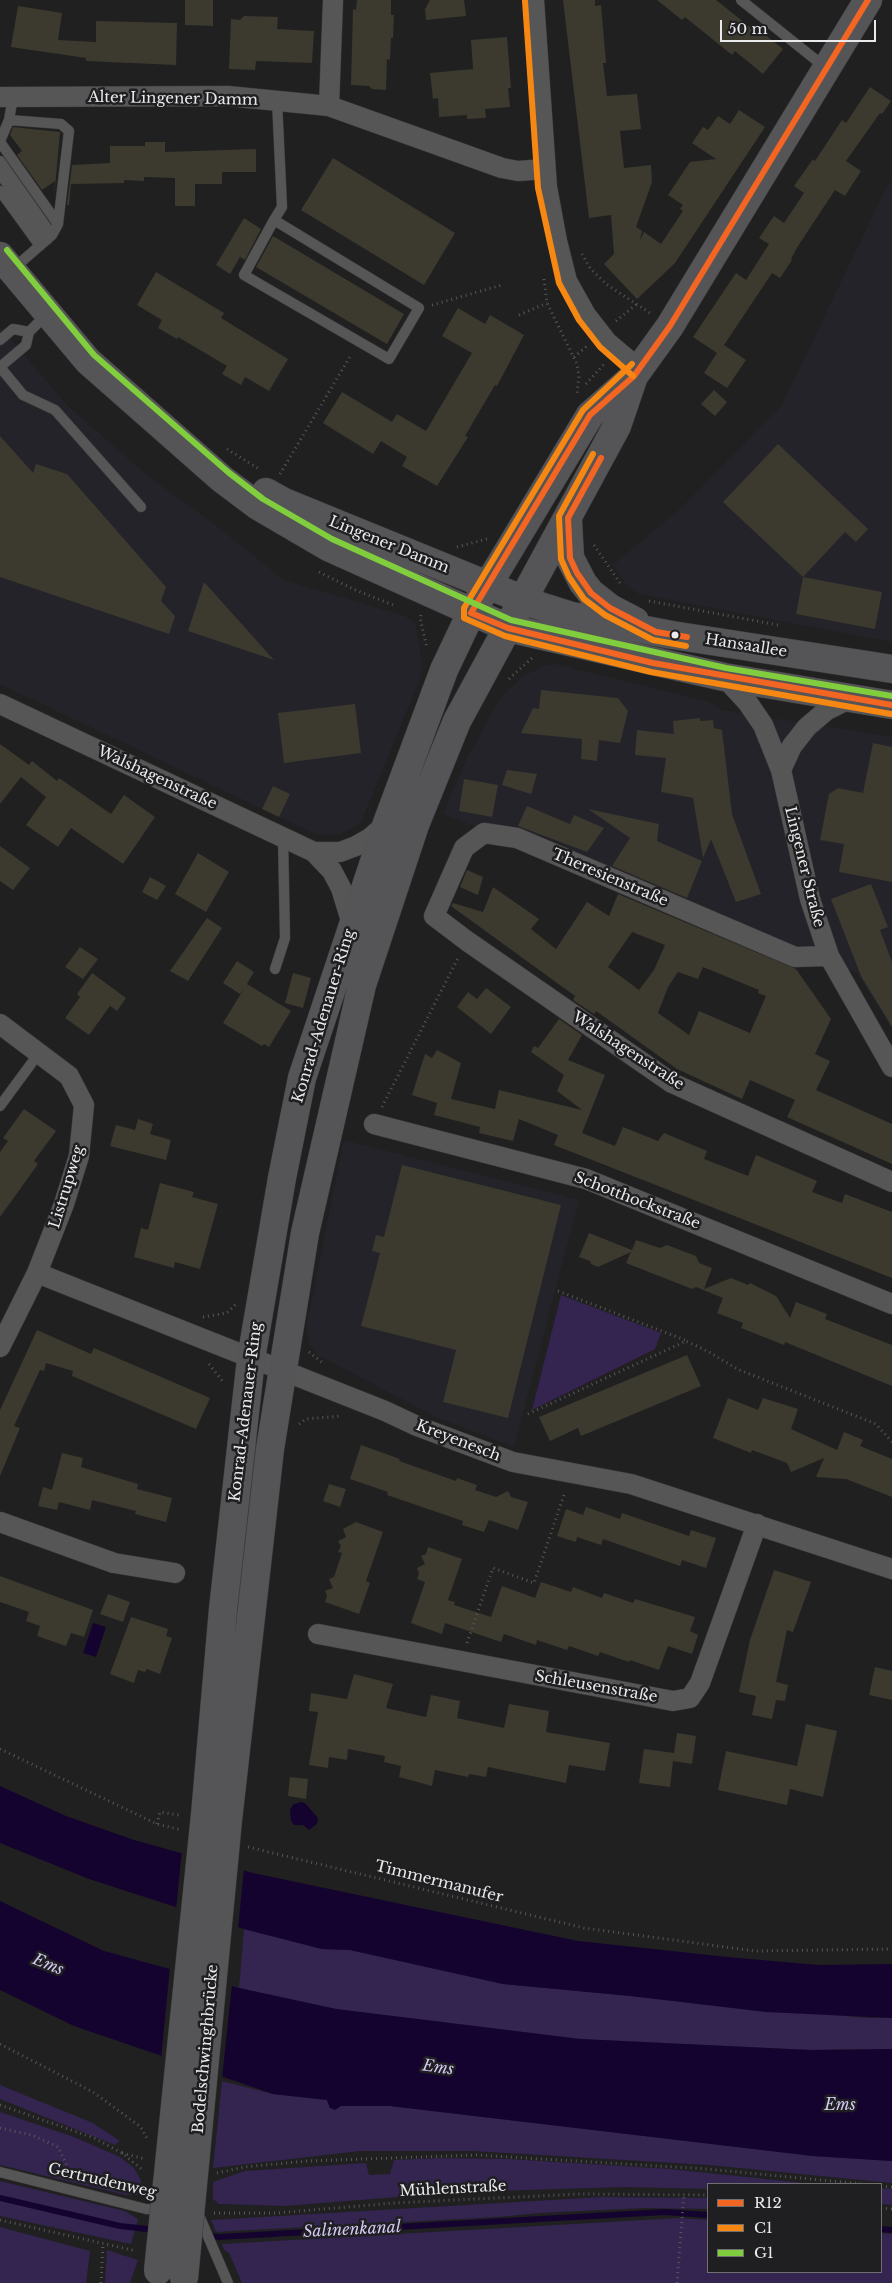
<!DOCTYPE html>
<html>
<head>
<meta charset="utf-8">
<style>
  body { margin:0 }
  #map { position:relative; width:892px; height:2283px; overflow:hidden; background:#202020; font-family:"Libre Baskerville",serif }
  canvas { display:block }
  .legend { position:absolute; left:707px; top:2183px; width:175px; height:90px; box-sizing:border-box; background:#1f1f21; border:1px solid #707072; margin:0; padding:6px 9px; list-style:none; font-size:15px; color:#eae9eb }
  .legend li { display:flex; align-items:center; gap:10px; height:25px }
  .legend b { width:25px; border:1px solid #707072 }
  .scale { position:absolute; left:720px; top:20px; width:156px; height:22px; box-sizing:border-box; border:2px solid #eae9eb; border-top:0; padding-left:6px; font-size:15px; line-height:18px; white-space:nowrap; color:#eae9eb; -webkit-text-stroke:4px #1f1f21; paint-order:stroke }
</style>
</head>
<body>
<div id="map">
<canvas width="892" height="2283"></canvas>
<ul class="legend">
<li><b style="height:6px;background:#f26522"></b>R12</li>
<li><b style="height:6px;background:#f68712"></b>C1</li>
<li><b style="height:6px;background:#80cd3d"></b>G1</li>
</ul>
<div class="scale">50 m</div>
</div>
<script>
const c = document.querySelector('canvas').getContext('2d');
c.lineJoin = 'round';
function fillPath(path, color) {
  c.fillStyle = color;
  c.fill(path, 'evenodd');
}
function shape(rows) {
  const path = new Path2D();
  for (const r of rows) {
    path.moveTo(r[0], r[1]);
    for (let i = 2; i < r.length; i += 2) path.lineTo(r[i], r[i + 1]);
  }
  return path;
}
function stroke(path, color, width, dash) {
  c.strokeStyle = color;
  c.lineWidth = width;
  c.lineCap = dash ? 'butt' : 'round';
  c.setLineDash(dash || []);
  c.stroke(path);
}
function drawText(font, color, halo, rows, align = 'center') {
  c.font = font + ' "Libre Baskerville",serif';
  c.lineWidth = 5;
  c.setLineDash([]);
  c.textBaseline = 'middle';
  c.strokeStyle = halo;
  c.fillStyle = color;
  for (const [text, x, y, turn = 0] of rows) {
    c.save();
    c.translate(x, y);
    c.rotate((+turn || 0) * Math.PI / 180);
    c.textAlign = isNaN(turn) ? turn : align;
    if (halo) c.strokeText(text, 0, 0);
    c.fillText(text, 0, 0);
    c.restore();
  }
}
const built = shape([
  [892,181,892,642,639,594,628,587,613,565,679,510,782,405,885,190],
  [0,327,67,405,149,477,218,527,284,580,405,616,415,623,423,665,420,679,361,822,341,834,317,835,0,684],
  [555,664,710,702,722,710,892,737,892,1028,857,973,443,814,466,760,500,698,522,677,543,666],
  [344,1140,579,1200,514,1447,438,1418,318,1355,310,1345,306,1328]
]);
const green = shape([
  [561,1295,661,1333,655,1349,532,1410],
  [244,1929,322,1949,350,1950,503,1984,866,2018,892,2018,892,2049,810,2050,580,2039,336,2009,239,1988],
  [222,2081,273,2094,327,2100,330,2108,340,2106,390,2106,813,2156,892,2161,892,2183,709,2165,473,2151,360,2151,213,2168],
  [0,2085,93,2123,120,2141,115,2145,0,2099],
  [0,2112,74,2137,120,2157,134,2168,141,2180,140,2195,126,2195,0,2165],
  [441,2158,508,2159,670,2169,813,2184,708,2184,708,2189,625,2187,460,2192,285,2206,219,2204,213,2199,213,2182,245,2171,366,2163,369,2175,390,2174,394,2160],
  [0,2181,125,2211,138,2219,131,2244,0,2216],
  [881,2188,892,2189,892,2205,881,2204],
  [602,2197,708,2198,708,2209,644,2208,540,2213,498,2217,232,2231,216,2232,211,2220],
  [679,2218,708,2220,708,2272,881,2272,881,2233,892,2234,892,2283,242,2283,229,2253,224,2250,222,2244],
  [0,2227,90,2251,86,2283,0,2283],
  [107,2250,138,2260,130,2283,105,2283]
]);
const water = shape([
  [93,1623,106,1627,96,1657,83,1653],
  [0,1786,66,1816,134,1840,253,1873,578,1941,738,1958,819,1965,892,1964,892,2018,766,2012,630,1996,503,1984,350,1950,322,1949,244,1929,89,1879,0,1843],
  [301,1802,305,1803,318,1818,317,1824,309,1830,303,1825,294,1825,291,1821,290,1809,294,1804],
  [0,1901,104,1951,239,1988,336,2009,580,2039,810,2050,892,2049,892,2161,813,2156,390,2106,341,2106,335,2110,330,2108,327,2100,273,2094,74,2026,0,1990]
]);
const pier = shape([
  [182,1850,244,1868,238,1929,176,1910],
  [170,1967,232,1984,222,2079,161,2059]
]);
const stream = shape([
  [0,2198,120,2226,156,2230],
  [881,2229,892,2230],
  [205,2236,219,2237,665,2212,708,2215]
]);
const building = shape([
  [185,0,213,0,213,26,185,25],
  [357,0,391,0,391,15,394,15,393,38,391,38,390,60,387,59,386,90,372,89,369,86,351,85,353,9,356,10],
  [430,0,464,0,466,16,426,20,425,9],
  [563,0,595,0,595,6,601,5,606,63,603,63,607,96,637,94,641,129,620,131,624,168,651,165,652,182,636,227,642,231,640,240,644,232,661,244,683,211,680,209,683,205,668,195,690,162,716,159,692,143,703,127,708,130,718,116,730,124,739,110,765,127,675,263,637,299,604,264,614,254,611,215,589,218],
  [657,0,716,0,750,27,752,24,783,49,763,74,735,51,732,55,685,17,682,20],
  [18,6,62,13,58,40,96,42,96,21,177,23,176,65,86,61,86,58,11,47],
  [244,16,278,17,277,29,314,31,312,63,256,61,255,70,229,69,231,19,240,20],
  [507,37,511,88,508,88,510,107,485,109,486,118,467,119,467,115,439,117,438,98,433,99,430,73,473,69,471,40],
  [870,87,891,101,882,114,880,113,846,161,861,171,845,196,835,190,798,246,791,259,792,260,780,278,772,273,724,345,746,360,727,388,704,373,717,353,693,337,736,273,746,280,769,244,759,238,774,216,784,223,804,193,794,186,813,159,815,161,842,120,846,123],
  [13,127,60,132,54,199,55,181,42,190,17,155,22,151,10,135],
  [145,142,165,142,165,152,256,149,256,172,222,172,222,184,195,184,195,206,175,206,175,178,144,177,144,181,124,180,124,183,71,184,69,205,67,205,72,165,110,163,110,146,145,146],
  [333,158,455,233,424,285,301,210],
  [244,218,261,229,245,260,240,257,230,274,216,265],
  [273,236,404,314,387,344,256,267],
  [156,272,224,313,221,318,288,359,269,391,245,377,241,385,222,374,227,366,178,337,177,339,158,328,162,320,137,305],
  [458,308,485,324,490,315,524,335,497,386,495,385,465,436,468,437,437,486,402,466,407,457,381,441,373,454,323,423,342,392,392,422,397,414,426,431,472,353,442,336],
  [714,390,727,402,715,416,701,404],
  [0,436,33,473,36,464,67,474,166,587,161,601,175,616,169,634,0,577],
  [778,444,868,529,856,542,845,532,803,577,882,592,875,629,796,614,803,577,723,502],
  [204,582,274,660,188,631],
  [541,690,618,698,628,711,620,743,599,740,597,761,581,759,582,739,521,733,533,708,539,709],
  [355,704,361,753,284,763,278,713],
  [700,718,700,721,713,720,714,728,722,730,732,814,761,894,736,902,711,839,703,858,693,798,661,792,666,758,635,755,637,730,674,734,673,721],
  [873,743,892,747,892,882,839,872,844,844,820,840,829,794,838,788,863,793],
  [0,744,29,765,32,761,57,781,59,778,111,814,124,795,155,817,123,864,71,828,58,847,26,825,46,797,21,777,0,804],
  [507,770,537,774,531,794,502,785],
  [464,779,498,785,492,817,459,811],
  [273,786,290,794,279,817,262,809],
  [527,806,570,824,574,815,604,828,587,852,518,826],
  [588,809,659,824,657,841,702,861,687,898,612,866,630,838],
  [0,846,30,868,13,890,0,881],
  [198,853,229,872,206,912,175,894],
  [467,870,483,877,478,895,460,887],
  [150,877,166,886,157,900,142,892],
  [871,884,888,927,880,930,892,962,892,1027,861,976,831,899],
  [493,887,539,919,531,929,556,949,587,902,609,916,618,894,796,969,831,1019,815,1054,830,1061,816,1090,892,1124,892,1164,787,1117,795,1100,750,1080,742,1099,677,1069,596,1011,594,1014,573,1000,575,996,451,906,453,903,483,912],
  [632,932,665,945,654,970,639,990,608,967],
  [703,967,759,990,758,993,766,996,750,1033,699,1011,689,1035,658,1013,668,987,678,972,698,979],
  [207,918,222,928,188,981,170,971],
  [80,947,98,959,83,979,65,967],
  [237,961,254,972,247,984,291,1011,269,1047,264,1044,262,1046,223,1023,245,987,240,994,223,983],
  [92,973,126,998,117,1011,110,1006,89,1035,65,1018,80,997,77,994],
  [293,973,311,978,303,1008,285,1003],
  [486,988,511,1007,491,1034,457,1007,468,992,477,999],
  [559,1019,582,1035,568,1060,605,1075,582,1133,615,1146,623,1127,658,1141,664,1133,707,1151,704,1159,748,1176,756,1155,817,1181,812,1192,842,1203,845,1194,892,1212,892,1278,554,1145,558,1135,519,1119,513,1141,479,1133,480,1127,434,1115,437,1103,412,1095,425,1054,432,1058,437,1050,461,1063,451,1099,495,1109,499,1090,582,1110,557,1091,564,1075,531,1052,534,1046,538,1048],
  [24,1109,56,1131,34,1161,38,1164,0,1217,0,1152,8,1141,3,1138],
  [138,1119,153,1124,150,1134,171,1140,166,1160,110,1146,116,1125,135,1130],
  [402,1165,561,1205,508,1418,443,1402,456,1350,361,1326,380,1253,372,1251,376,1235,384,1237],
  [160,1183,194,1192,192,1197,218,1204,200,1269,175,1262,174,1268,134,1257,141,1228,148,1230],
  [589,1233,632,1250,636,1240,660,1248,667,1245,696,1256,699,1263,712,1268,704,1289,731,1278,748,1285,750,1283,776,1296,790,1318,796,1302,827,1314,825,1319,892,1345,892,1386,785,1342,784,1345,741,1328,743,1323,717,1313,723,1298,696,1287,692,1289,626,1263,631,1252,598,1267,591,1264,590,1261,579,1257],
  [37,1330,91,1354,94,1348,210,1398,196,1429,72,1376,73,1371,46,1363,44,1371,40,1370,14,1426,20,1428,0,1476,0,1410],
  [687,1355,701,1386,581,1436,578,1428,550,1441,539,1417],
  [728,1398,758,1410,763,1398,798,1409,791,1429,837,1450,844,1432,863,1440,860,1446,892,1459,892,1497,846,1479,816,1477,824,1458,791,1472,787,1463,752,1450,751,1453,713,1438],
  [361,1445,400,1459,399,1461,456,1481,457,1478,477,1485,475,1490,496,1497,508,1491,511,1497,528,1502,518,1530,489,1520,484,1532,462,1525,463,1521,387,1495,388,1492,350,1479],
  [62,1453,83,1458,81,1467,138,1484,137,1489,172,1498,166,1522,135,1514,136,1511,92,1500,90,1510,59,1502,57,1510,38,1506,43,1487,52,1490],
  [329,1484,346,1489,340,1507,323,1501],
  [586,1507,620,1519,622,1513,689,1536,691,1530,716,1538,706,1568,682,1560,680,1566,603,1539,601,1545,577,1537,576,1542,557,1536,566,1509,583,1515],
  [356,1522,383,1532,366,1581,370,1583,359,1614,325,1602,327,1596,325,1591,333,1588,329,1579,334,1577,342,1553,338,1552,341,1546,338,1541,346,1537,343,1529],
  [428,1547,462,1559,448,1600,455,1602,454,1605,491,1617,502,1586,535,1598,541,1582,571,1592,573,1587,602,1598,604,1593,633,1603,635,1599,695,1617,690,1631,698,1635,692,1654,668,1646,659,1670,630,1660,629,1662,600,1652,598,1656,569,1646,567,1650,537,1640,536,1645,504,1634,501,1642,445,1623,442,1634,411,1623,425,1582,417,1579,419,1573,417,1568,425,1564,421,1556,426,1554],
  [774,1570,811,1582,793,1632,787,1630,776,1682,788,1685,785,1701,776,1700,772,1719,752,1715,756,1696,739,1692,750,1640],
  [0,1576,93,1610,84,1637,71,1633,66,1646,37,1636,40,1626,26,1621,29,1612,0,1602],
  [108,1594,130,1602,123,1622,100,1614],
  [131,1617,168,1629,166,1636,172,1638,160,1674,147,1669,145,1672,138,1670,134,1683,110,1674],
  [875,1667,892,1671,892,1700,869,1695],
  [354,1674,393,1684,386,1708,426,1717,431,1695,460,1701,457,1718,504,1728,509,1704,549,1711,546,1732,610,1743,605,1771,569,1765,566,1783,488,1767,486,1777,469,1774,468,1777,435,1770,432,1786,399,1777,401,1766,384,1762,385,1756,348,1749,347,1760,329,1757,328,1768,309,1765,318,1712,309,1711,311,1693,347,1699],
  [806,1724,837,1731,823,1797,790,1789,787,1805,718,1790,726,1751,797,1766],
  [677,1733,696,1736,692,1764,673,1761,670,1787,639,1783,644,1749,674,1753],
  [290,1777,308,1779,306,1799,288,1796]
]);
const path = shape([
  [582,254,590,268,606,284,650,313],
  [544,279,547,303,577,364,579,376,577,393],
  [432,305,502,285],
  [519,315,547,303],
  [616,321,637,304],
  [574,357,587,346],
  [586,384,604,364],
  [227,449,259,469],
  [280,474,351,355],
  [594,545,620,583],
  [457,547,487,539],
  [319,572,353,589,393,605],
  [649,601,778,625],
  [421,615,420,618,427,648],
  [509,679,532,658],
  [382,1107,458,958],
  [558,1291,685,1340],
  [203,1317,227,1313,236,1304],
  [309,1352,324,1364],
  [209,1364,224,1383],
  [528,1414,686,1341,709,1352,737,1369,876,1424,892,1442],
  [299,1424,306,1419,341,1416],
  [467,1643,493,1568,534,1583,565,1492],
  [0,1749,157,1824,181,1830],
  [157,1824,160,1812,179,1815,180,1813],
  [248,1847,584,1928,755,1951,892,1949],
  [0,2044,93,2092,141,2127,147,2139],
  [0,2105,94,2138,122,2153,144,2171],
  [0,2128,32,2135,58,2147,72,2176],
  [122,2153,145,2159],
  [217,2173,244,2167,308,2161,476,2155,707,2169,862,2184],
  [881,2186,892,2187],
  [881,2208,892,2209],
  [214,2213,276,2213,394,2203,579,2194,708,2195],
  [0,2220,136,2251],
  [101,2283,103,2244],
  [677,2283,684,2194]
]);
const service = shape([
  [741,0,826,68],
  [9,120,61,124,69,131,58,224],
  [0,141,9,120,13,97],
  [0,142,58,224,52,235,13,269],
  [0,161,52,235],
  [0,174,47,240],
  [0,191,40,246],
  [274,220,419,308,389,359,244,275,274,220,282,207,277,101],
  [0,340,13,329,29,332],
  [0,367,23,395,55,410,141,507],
  [0,367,26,345,29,332,47,314],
  [275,969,285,938,283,836],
  [0,1106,39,1053],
  [0,2172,146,2209,163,2210],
  [198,2213,228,2283]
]);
const minor = shape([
  [534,0,547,187,557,241,567,281,586,315,607,342,639,369],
  [0,97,228,96,329,106,502,168,518,171,545,169],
  [329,106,333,0],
  [724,677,748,703,763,725,781,770,810,899,829,956,892,1067],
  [0,704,314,852,332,871,341,888,352,924],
  [781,770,792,746,807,727,827,710,851,698],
  [314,852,340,852,356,846,370,838,387,823],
  [829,956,795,957,517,838,484,833,464,848,434,916,467,941,672,1083,892,1182],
  [0,1024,69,1076,84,1105,79,1156,64,1204,37,1273,0,1347],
  [374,1124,586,1179,892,1304],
  [37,1273,385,1411,417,1426,513,1462,631,1484,892,1569],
  [0,1522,114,1563,175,1573],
  [318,1634,673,1701,690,1698,700,1683,757,1524]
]);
const secondary = shape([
  [0,256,88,361,222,479,258,506,328,547,508,628,724,677,892,705],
  [266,492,284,502,534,604,572,616,672,635,892,669],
  [568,520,570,558,583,583,591,593,610,608,635,621],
  [205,1815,223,1609,251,1359,282,1178,302,1078,387,823,444,670,471,613,590,415,633,377],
  [228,1820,270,1449,305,1233,362,985,415,825,457,721,617,426,634,376,670,326,868,0]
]);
const secondaryBridge = shape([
  [158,2271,205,1815],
  [184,2278,228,1820]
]);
const bus1 = shape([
  [868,0,670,326,634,376,590,415,471,613,508,628,653,663,892,705],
  [601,458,568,518,570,558,577,573,591,593,610,608,656,632,687,637]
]);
const bus2 = shape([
  [525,1,538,188,559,283,579,320,600,347,633,376],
  [632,364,583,410,464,608,464,618,505,636,651,672,891,714],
  [593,454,559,516,561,559,569,577,584,599,605,615,653,640,686,646]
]);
const bus3 = shape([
  [7,250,94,355,228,472,263,499,332,539,511,620,726,668,892,696]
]);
const markers = [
  [675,635,4.5,"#eae9eb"]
];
const streetNames = [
  ["Alter Lingener Damm",173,99,1],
  ["Lingener Damm",389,545,22],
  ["Hansaallee",746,646,9],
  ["Walshagenstraße",157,778,25],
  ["Lingener Straße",804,867,76],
  ["Theresienstraße",610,878,23],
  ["Konrad-Adenauer-Ring",324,1016,-73],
  ["Walshagenstraße",628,1051,33],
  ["Listrupweg",67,1187,-73],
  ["Schotthockstraße",637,1201,21],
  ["Konrad-Adenauer-Ring",246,1412,-83],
  ["Kreyenesch",458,1441,21],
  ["Schleusenstraße",596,1687,10],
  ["Timmermanufer",439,1882,14],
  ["Bodelschwinghbrücke",206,2049,-85],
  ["Gertrudenweg",102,2181,13],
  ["Mühlenstraße",453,2189,-3]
];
const waterNames = [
  ["Ems",48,1965,22],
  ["Ems",438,2068,8],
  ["Ems",840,2105],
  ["Salinenkanal",352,2230,-3]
];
fillPath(built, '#24232a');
fillPath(green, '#332450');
fillPath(water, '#15032f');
fillPath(pier, '#202020');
stroke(stream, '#15032f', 6);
fillPath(building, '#3c392f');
stroke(service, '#3b3a3b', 11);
stroke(minor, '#3b3a3b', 21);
stroke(secondary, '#3b3a3b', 29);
stroke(path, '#575757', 3, [1, 4]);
stroke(service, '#565656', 10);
stroke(minor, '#565656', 20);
stroke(secondary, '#555456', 28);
stroke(secondaryBridge, '#3b3a3b', 29, []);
stroke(secondaryBridge, '#555456', 28);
stroke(bus1, '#f26522', 6);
stroke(bus2, '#f68712', 6);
stroke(bus3, '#80cd3d', 6);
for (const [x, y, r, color] of markers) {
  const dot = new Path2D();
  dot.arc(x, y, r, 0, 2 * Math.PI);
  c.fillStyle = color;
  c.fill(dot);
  stroke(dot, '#1f1f21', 2);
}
drawText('15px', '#eae9eb', '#1f1f21', streetNames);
drawText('italic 16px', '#d4c9f5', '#1f1f21', waterNames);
</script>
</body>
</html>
